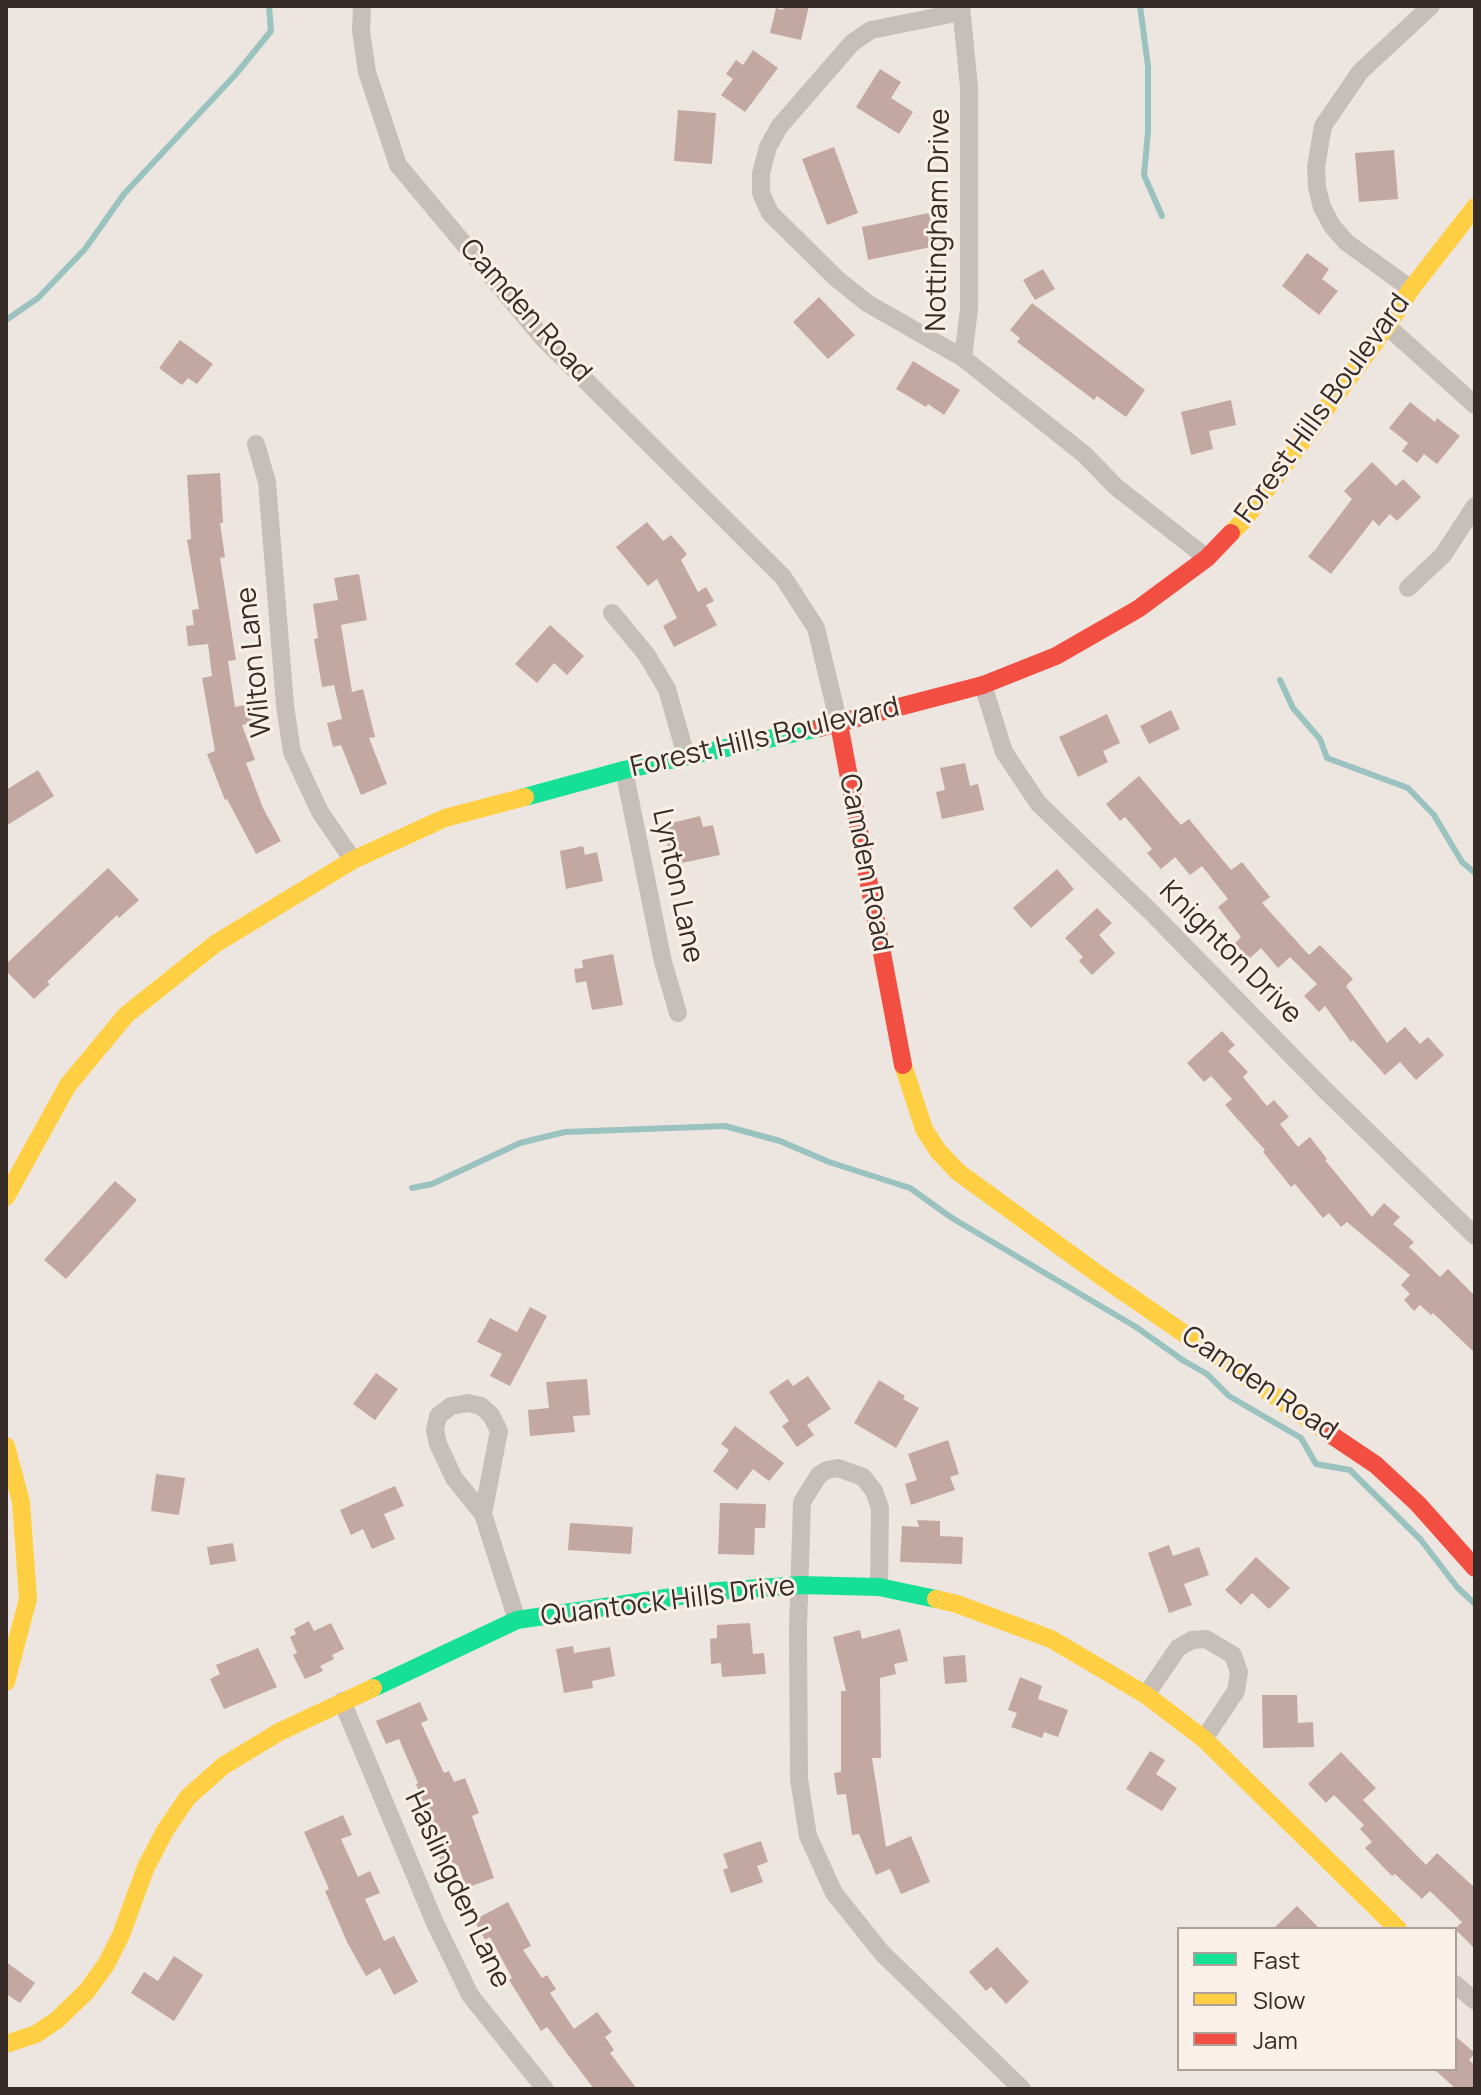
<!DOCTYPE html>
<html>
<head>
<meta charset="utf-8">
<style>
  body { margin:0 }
  #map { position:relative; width:1481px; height:2095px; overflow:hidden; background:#ede6e0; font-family:Manrope,sans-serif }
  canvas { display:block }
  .frame { position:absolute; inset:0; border:8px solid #372b27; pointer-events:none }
  .legend { position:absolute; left:1177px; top:1927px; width:280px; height:144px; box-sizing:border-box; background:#faf0e7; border:2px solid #aca19a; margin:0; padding:10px 14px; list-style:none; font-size:24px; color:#372b27 }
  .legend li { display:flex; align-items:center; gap:16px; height:40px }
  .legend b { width:40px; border:2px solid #aca19a }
</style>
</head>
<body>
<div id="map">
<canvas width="1481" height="2095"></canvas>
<div class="frame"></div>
<ul class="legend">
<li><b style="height:10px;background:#16e098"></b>Fast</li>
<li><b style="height:10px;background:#ffcf43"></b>Slow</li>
<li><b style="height:10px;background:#f24e42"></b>Jam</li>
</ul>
</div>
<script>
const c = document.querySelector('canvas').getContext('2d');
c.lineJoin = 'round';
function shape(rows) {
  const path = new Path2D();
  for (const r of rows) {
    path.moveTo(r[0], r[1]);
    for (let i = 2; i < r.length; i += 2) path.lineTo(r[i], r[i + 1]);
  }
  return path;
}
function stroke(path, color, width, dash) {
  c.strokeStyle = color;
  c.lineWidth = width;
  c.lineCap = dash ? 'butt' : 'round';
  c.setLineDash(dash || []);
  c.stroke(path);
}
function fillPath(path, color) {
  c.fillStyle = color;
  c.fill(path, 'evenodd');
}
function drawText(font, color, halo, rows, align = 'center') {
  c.font = font + ' Manrope,sans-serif';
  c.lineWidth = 6;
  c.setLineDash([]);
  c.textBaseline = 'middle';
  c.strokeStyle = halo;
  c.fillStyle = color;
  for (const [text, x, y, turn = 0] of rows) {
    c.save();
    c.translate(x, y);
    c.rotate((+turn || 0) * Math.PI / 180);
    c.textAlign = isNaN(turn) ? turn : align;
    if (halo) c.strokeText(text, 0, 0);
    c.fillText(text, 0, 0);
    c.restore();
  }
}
const stream = shape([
  [1140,6,1148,66,1148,132,1144,175,1162,216],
  [6,320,38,298,85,249,124,194,236,74,271,31,269,6],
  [1280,680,1293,708,1320,739,1327,758,1408,788,1434,815,1462,862,1475,873],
  [412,1188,432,1184,520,1143,565,1132,725,1126,780,1141,829,1162,910,1188,952,1218,1136,1327,1184,1361,1207,1374,1229,1396,1301,1438,1316,1464,1350,1470,1421,1540,1457,1587,1475,1604]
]);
const building = shape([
  [784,6,809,6,801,40,770,33,776,8,783,10],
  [753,50,778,68,745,112,721,95,733,79,726,74,736,60,743,65],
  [880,69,901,82,891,98,913,112,899,134,856,107],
  [678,110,716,113,712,164,674,161],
  [834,147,858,213,827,225,802,159],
  [1394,150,1398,199,1359,202,1355,153],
  [929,213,936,246,868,260,862,227],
  [1307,253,1329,269,1322,279,1338,291,1319,315,1282,286],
  [1043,269,1055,289,1035,300,1023,280],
  [819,297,855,335,828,359,793,322],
  [1032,303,1145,390,1126,417,1097,396,1094,400,1017,342,1020,338,1010,330],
  [180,340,213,364,197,384,188,378,182,385,159,368],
  [913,361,960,390,944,415,928,404,926,407,896,389],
  [1231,400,1236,425,1209,431,1213,449,1191,455,1181,412],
  [1410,402,1435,422,1437,418,1460,436,1437,464,1424,454,1417,463,1402,451,1408,443,1389,428],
  [1372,462,1396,486,1403,479,1421,497,1397,521,1390,514,1379,526,1373,520,1331,574,1308,557,1352,499,1344,491],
  [220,473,223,523,220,523,225,557,220,558,236,660,228,661,235,707,249,704,252,723,242,725,255,760,246,763,263,808,281,841,256,854,227,799,225,800,207,754,215,751,202,678,212,676,208,644,188,646,186,626,194,625,192,610,199,609,187,540,191,539,187,475],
  [647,522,663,541,671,535,687,554,681,560,698,592,706,587,714,601,706,605,717,625,674,647,663,626,677,618,657,579,648,586,616,547],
  [359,574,367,620,341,625,352,692,363,689,375,737,369,738,387,784,361,795,341,745,333,747,327,723,342,719,334,685,322,687,314,639,318,638,313,604,338,600,334,578],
  [550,625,584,656,567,675,554,663,537,683,515,664],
  [1171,710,1180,729,1149,744,1140,726],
  [1107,714,1120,743,1103,751,1108,762,1078,777,1059,737],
  [965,763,970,786,978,784,984,810,942,819,936,792,945,790,940,768],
  [38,770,54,796,6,826,6,790],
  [1139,776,1181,825,1189,819,1231,870,1242,862,1270,897,1262,903,1309,955,1320,945,1353,979,1346,986,1387,1043,1405,1027,1420,1044,1428,1037,1444,1055,1416,1080,1400,1062,1385,1075,1353,1040,1351,1042,1325,1006,1319,1012,1304,996,1317,984,1290,957,1278,968,1261,948,1249,959,1235,943,1241,937,1218,907,1228,899,1202,866,1190,875,1175,857,1161,869,1147,853,1152,849,1125,817,1120,821,1106,804],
  [700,816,703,827,713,825,720,855,672,865,663,825],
  [583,846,585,855,597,852,603,881,566,889,560,851],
  [108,868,139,900,119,918,117,915,47,982,50,984,34,999,6,971,6,964],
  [1057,869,1074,889,1031,928,1013,908],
  [1097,908,1112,923,1099,935,1115,953,1092,975,1079,961,1083,957,1065,938],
  [613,954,623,1005,592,1010,586,981,576,983,574,969,583,968,582,960],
  [1222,1031,1235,1045,1228,1051,1248,1072,1243,1077,1267,1106,1274,1100,1289,1117,1280,1124,1298,1147,1310,1137,1327,1159,1325,1160,1372,1217,1384,1203,1400,1217,1393,1224,1414,1242,1409,1247,1440,1277,1448,1269,1475,1296,1475,1353,1433,1313,1431,1315,1420,1305,1414,1311,1404,1300,1410,1294,1401,1285,1410,1275,1347,1222,1341,1227,1329,1213,1323,1218,1295,1184,1291,1187,1263,1152,1265,1150,1225,1105,1232,1099,1211,1076,1204,1082,1187,1063],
  [115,1181,137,1200,66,1279,44,1260],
  [530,1307,547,1316,510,1386,490,1376,502,1354,477,1342,490,1318,517,1332],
  [376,1373,398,1389,375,1420,353,1404],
  [808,1376,831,1409,807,1425,814,1435,797,1447,782,1426,789,1421,769,1392,788,1379,793,1386],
  [587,1379,590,1415,573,1416,575,1432,530,1436,528,1410,549,1408,546,1382],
  [879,1380,905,1396,903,1399,919,1408,896,1448,854,1423],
  [735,1426,784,1463,769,1481,753,1469,737,1490,713,1471,729,1450,721,1444],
  [948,1440,959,1474,950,1477,955,1490,911,1505,905,1484,917,1480,908,1454],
  [156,1474,185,1478,179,1515,151,1511],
  [395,1486,404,1506,384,1514,395,1539,372,1549,363,1529,351,1535,340,1510],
  [720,1503,766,1504,765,1528,755,1528,754,1555,718,1554],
  [917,1520,940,1521,940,1536,963,1537,962,1564,900,1562,902,1526,919,1527],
  [570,1523,633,1527,631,1554,568,1550],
  [233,1543,236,1561,210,1565,207,1547],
  [1169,1545,1173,1556,1199,1547,1209,1575,1184,1584,1192,1605,1169,1613,1148,1553],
  [1256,1557,1290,1588,1269,1609,1252,1593,1241,1605,1225,1590],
  [309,1621,314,1631,331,1623,344,1649,332,1655,334,1659,320,1666,323,1671,305,1679,293,1655,297,1653,290,1637,296,1634,294,1629],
  [750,1623,753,1654,764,1653,766,1674,722,1677,721,1663,711,1664,710,1639,717,1638,717,1625],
  [900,1629,908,1661,894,1664,896,1674,880,1678,881,1758,872,1758,886,1847,911,1836,930,1882,901,1894,890,1869,876,1875,859,1834,852,1835,846,1794,837,1795,834,1773,841,1772,841,1691,846,1691,833,1637,860,1630,862,1639],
  [573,1646,574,1653,610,1647,615,1676,592,1681,593,1688,564,1693,556,1649],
  [258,1648,277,1687,224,1709,210,1679,220,1674,216,1665],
  [965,1655,967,1682,945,1684,943,1657],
  [1020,1677,1042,1686,1038,1699,1068,1710,1058,1737,1044,1732,1042,1738,1011,1727,1017,1713,1008,1710],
  [1262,1695,1297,1695,1298,1723,1313,1722,1314,1747,1263,1748],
  [420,1702,428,1720,421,1723,444,1773,449,1771,454,1782,465,1778,479,1813,472,1816,494,1878,466,1888,458,1865,444,1870,437,1851,442,1849,416,1784,418,1783,399,1739,386,1744,376,1721],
  [1150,1751,1165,1760,1156,1774,1177,1788,1162,1811,1126,1789],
  [1341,1752,1376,1788,1363,1800,1426,1865,1437,1853,1475,1888,1475,1949,1455,1929,1462,1922,1430,1891,1422,1899,1395,1874,1392,1876,1365,1848,1372,1842,1360,1829,1364,1825,1334,1795,1326,1803,1308,1784],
  [343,1815,352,1835,341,1839,358,1877,370,1871,380,1893,365,1899,384,1941,394,1936,418,1982,394,1995,380,1968,366,1976,347,1942,325,1891,329,1889,304,1832],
  [761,1841,768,1862,757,1866,763,1882,731,1893,723,1870,728,1868,723,1854],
  [508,1902,531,1946,523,1950,542,1978,547,1975,556,1989,550,1993,574,2029,597,2012,612,2032,605,2037,614,2050,610,2053,637,2089,594,2089,547,2027,541,2031,509,1980,512,1978,490,1937,485,1940,474,1920],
  [1297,1906,1320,1929,1273,1929],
  [997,1947,1029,1982,1006,2004,991,1987,986,1991,969,1972],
  [174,1956,203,1975,174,2021,131,1993,144,1972,158,1981],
  [6,1962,35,1983,20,2003,6,1994],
  [1455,2036,1475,2053,1469,2060,1475,2065,1475,2089,1456,2089,1434,2069,1455,2069]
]);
const street = shape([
  [362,6,361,31,367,72,398,165,542,337,783,577,816,628,839,724],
  [961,6,969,87,969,309,963,358,1085,455,1116,487,1207,558],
  [961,12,871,30,852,43,779,127,768,147,761,173,761,193,770,213,837,279,867,303,963,358],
  [1411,289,1346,242,1332,226,1322,207,1317,187,1316,167,1323,126,1360,72,1431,6],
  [1387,326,1475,405],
  [256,444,267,482,285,705,292,752,320,812,353,860],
  [1408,588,1443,555,1475,506],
  [612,613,646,654,667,689,686,756],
  [983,685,1004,752,1038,803,1152,913,1325,1090,1475,1236],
  [624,770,663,962,678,1013],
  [483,1514,454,1478,438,1444,435,1430,438,1416,451,1406,468,1403,481,1406,491,1415,499,1431,483,1514,517,1620],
  [879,1587,880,1508,874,1491,863,1477,838,1468,827,1470,819,1475,802,1502,798,1628,799,1779,808,1836,834,1893,882,1953,1022,2089],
  [1146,1695,1178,1648,1192,1640,1206,1639,1233,1655,1239,1672,1236,1691,1204,1739],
  [342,1701,435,1923,470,1995,545,2089],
  [1455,1984,1475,2001]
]);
const fast = shape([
  [525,797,624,770,819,728],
  [373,1688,517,1620,706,1592,800,1585,879,1587,936,1599]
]);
const slow = shape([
  [1231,533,1244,520,1387,326,1411,289,1475,207],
  [903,1065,924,1129,938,1151,958,1172,1102,1277,1327,1432],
  [6,1197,68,1085,126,1015,215,944,353,860,445,818,525,797],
  [6,1446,21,1502,28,1599,6,1682],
  [936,1599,957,1604,1051,1639,1146,1695,1204,1739,1398,1929],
  [6,2044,36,2034,57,2020,87,1991,107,1963,121,1935,146,1867,166,1829,188,1797,223,1766,279,1732,373,1688]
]);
const jam = shape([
  [839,724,903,1065],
  [819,728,983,685,1056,656,1138,609,1207,558,1231,533],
  [1327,1432,1376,1465,1418,1504,1475,1568]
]);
const streetNames = [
  ["Nottingham Drive",939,220,-89],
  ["Camden Road",525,311,48],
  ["Forest Hills Boulevard",1323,409,-54],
  ["Wilton Lane",255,662,-96],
  ["Forest Hills Boulevard",765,738,-13],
  ["Camden Road",865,863,79],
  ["Lynton Lane",677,886,78],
  ["Knighton Drive",1230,953,45],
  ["Camden Road",1259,1384,34],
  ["Quantock Hills Drive",668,1602,-7],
  ["Haslingden Lane",457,1890,65]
];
stroke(stream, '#9ac2bf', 6);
fillPath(building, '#c2a8a0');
stroke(street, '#c6beb9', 18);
stroke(fast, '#16e098', 18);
stroke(slow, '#ffcf43', 18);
stroke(jam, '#f24e42', 18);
drawText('28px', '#372b27', '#faf0e7', streetNames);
</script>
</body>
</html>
